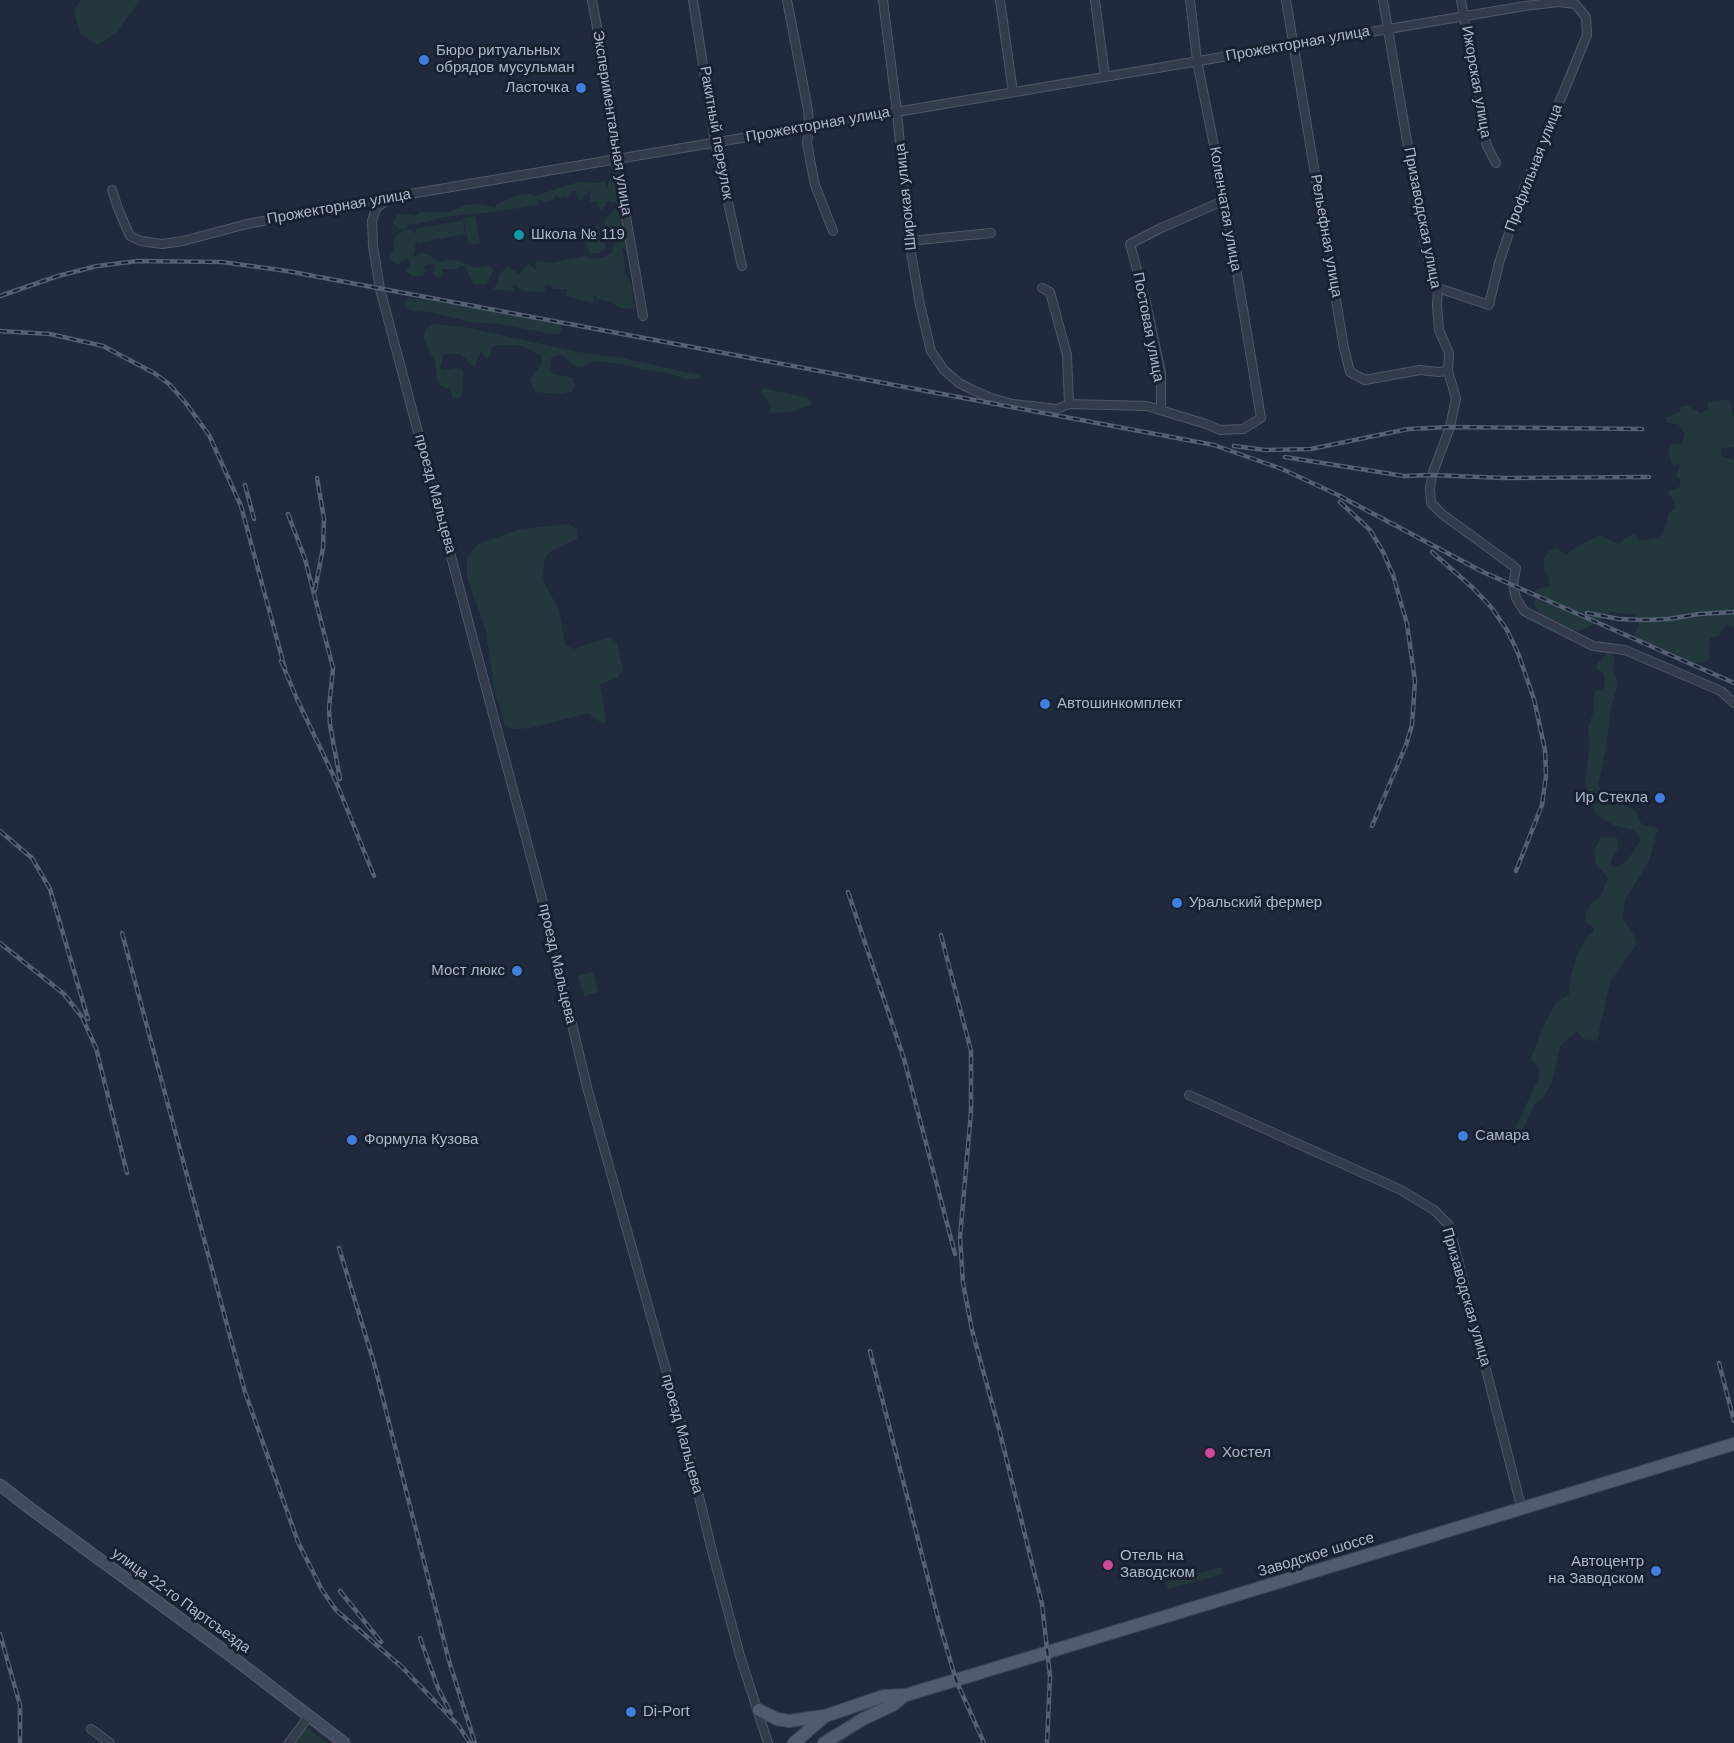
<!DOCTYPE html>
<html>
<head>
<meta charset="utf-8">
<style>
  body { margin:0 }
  canvas { display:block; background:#202a3c }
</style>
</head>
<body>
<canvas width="1734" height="1743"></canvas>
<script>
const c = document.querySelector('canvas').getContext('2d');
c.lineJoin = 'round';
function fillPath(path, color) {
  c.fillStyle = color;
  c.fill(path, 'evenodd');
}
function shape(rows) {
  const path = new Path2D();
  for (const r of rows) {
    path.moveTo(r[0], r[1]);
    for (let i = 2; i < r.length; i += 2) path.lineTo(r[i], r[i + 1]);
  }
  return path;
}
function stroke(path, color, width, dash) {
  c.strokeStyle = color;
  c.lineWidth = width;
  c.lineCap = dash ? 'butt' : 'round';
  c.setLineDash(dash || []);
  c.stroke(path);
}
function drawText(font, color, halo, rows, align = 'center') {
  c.font = font + ' Helvetica,sans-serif';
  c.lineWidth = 6;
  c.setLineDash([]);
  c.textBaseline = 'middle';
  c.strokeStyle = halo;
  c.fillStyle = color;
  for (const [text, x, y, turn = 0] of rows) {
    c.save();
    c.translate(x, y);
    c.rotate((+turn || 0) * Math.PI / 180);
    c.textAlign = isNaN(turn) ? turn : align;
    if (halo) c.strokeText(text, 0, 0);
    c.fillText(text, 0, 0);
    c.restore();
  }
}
const green = shape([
  [81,0,140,0,116,33,97,45,80,34,74,10],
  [616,177,619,181,617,188,622,215,621,221,627,250,622,248,625,262,624,271,631,284,634,309,620,308,610,302,597,299,595,293,593,303,566,296,567,289,554,289,549,284,543,287,547,292,524,291,513,285,514,292,493,289,499,282,499,274,508,267,519,274,528,264,536,270,536,261,552,263,584,256,591,259,604,257,612,253,613,244,619,246,611,240,605,242,605,249,599,253,593,253,591,256,584,240,572,240,570,234,584,231,591,236,597,225,602,228,606,219,617,206,616,202,606,201,606,206,600,210,596,201,590,202,590,190,584,194,583,199,578,200,576,191,572,191,569,198,564,196,560,199,555,194,555,198,549,202,543,202,538,198,537,205,493,212,444,217,418,224,408,224,406,230,410,229,416,234,416,229,463,220,465,234,418,243,417,239,413,257,421,253,429,255,440,262,448,260,460,261,476,268,490,265,493,271,486,284,474,284,464,266,460,266,456,269,442,269,444,275,439,279,433,274,436,265,430,264,423,266,426,271,422,276,412,276,406,271,410,264,407,258,398,265,390,260,390,254,394,249,394,239,400,232,405,230,397,228,393,223,397,215,404,214,415,216,420,212,450,212,465,205,477,204,495,208,497,204,518,195,530,194,535,196,578,182,597,183,605,181,607,188,610,178],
  [475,216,480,243,469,245,463,218],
  [408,298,469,306,501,314,543,320,557,323,561,326,562,331,558,334,553,334,498,324,470,322,431,312,412,311,405,306,404,301],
  [432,324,464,327,578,352,622,358,699,375,701,379,686,379,667,373,642,370,629,365,594,361,581,368,576,367,561,354,552,357,550,361,551,370,554,374,573,378,575,387,572,392,560,394,535,392,530,379,542,364,541,355,519,345,497,345,492,347,490,356,487,359,481,351,474,367,460,354,444,354,440,367,442,370,456,368,461,369,463,373,462,396,458,399,453,398,450,389,441,386,438,382,435,362,424,339,425,330],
  [763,388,808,398,811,401,811,405,790,412,771,413,770,403,761,392],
  [1729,399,1733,416,1734,414,1734,447,1721,448,1722,457,1734,460,1734,627,1727,624,1719,636,1710,638,1709,659,1702,663,1695,662,1639,639,1634,634,1639,626,1635,615,1612,612,1585,629,1575,631,1541,615,1534,605,1535,590,1550,586,1548,576,1544,571,1544,559,1549,551,1557,548,1566,555,1575,548,1600,535,1619,544,1626,537,1635,534,1638,540,1652,539,1663,535,1669,513,1675,509,1674,500,1669,495,1669,490,1676,489,1680,486,1680,480,1676,476,1680,465,1672,464,1668,451,1672,444,1682,443,1685,434,1678,424,1668,423,1666,418,1680,412,1680,407,1686,405,1701,413,1708,409,1708,402],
  [569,524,577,529,577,539,551,551,545,558,543,576,545,585,559,609,565,645,574,649,610,637,617,643,623,670,617,678,600,684,606,721,603,724,588,713,531,728,512,729,504,724,494,687,486,631,467,577,467,558,478,544,521,529],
  [1609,652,1615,658,1613,667,1618,684,1611,708,1606,748,1598,785,1604,797,1635,810,1642,825,1657,828,1657,832,1649,861,1626,898,1622,917,1634,936,1636,945,1610,982,1597,1041,1583,1039,1577,1031,1560,1046,1552,1083,1544,1096,1534,1105,1518,1139,1515,1143,1510,1143,1510,1138,1539,1078,1540,1070,1531,1059,1542,1029,1555,1004,1569,994,1571,975,1577,955,1586,938,1593,932,1593,927,1585,922,1586,913,1590,905,1601,896,1608,878,1596,864,1594,850,1601,838,1610,837,1618,839,1618,848,1611,860,1611,865,1614,868,1627,861,1640,841,1640,837,1633,830,1613,825,1596,814,1585,782,1590,743,1588,728,1594,710,1594,695,1596,691,1604,688,1605,683,1604,674,1597,669,1597,664],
  [593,972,598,992,584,996,578,976],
  [1221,1567,1223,1574,1168,1589,1166,1582],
  [305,1726,327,1743,293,1743]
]);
const street = shape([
  [592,0,609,91,609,117,643,316],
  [693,0,715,143,742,266],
  [787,0,808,110,809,127,807,142,811,165,815,185,833,231],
  [883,0,897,112,909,241,920,305,931,351,944,370,959,383,973,390,991,398,1013,404,1057,409,1069,404,1147,406,1206,424,1220,430,1243,429,1261,418,1225,200,1197,61,1190,0],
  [1000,0,1013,92],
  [1095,0,1105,77],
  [1286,0,1344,348,1350,372,1365,380,1420,370,1438,372,1448,371],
  [1383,0,1425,247,1432,274,1438,288,1437,305,1439,330,1449,353,1448,371,1456,398,1450,427,1432,475,1430,489,1431,503,1442,514,1516,568,1513,584,1516,598,1524,611,1593,646,1625,650,1721,691,1734,703],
  [1461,0,1483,129,1487,146,1496,163],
  [112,190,119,211,130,236,141,241,162,244,183,241,247,224,398,196,1525,6,1558,2,1575,4,1586,17,1587,35,1523,191,1499,263,1489,305,1438,288],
  [386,201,376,208,372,221,373,246,380,289,540,891,588,1091,685,1438,712,1551,740,1656,768,1743],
  [909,241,991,233],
  [1042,288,1050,292,1067,355,1069,404],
  [1161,410,1161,373,1146,303,1130,244,1159,229,1225,200],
  [1189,1095,1401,1190,1434,1210,1449,1225,1522,1510],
  [91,1729,110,1743],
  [289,1743,309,1716]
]);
const secondary = shape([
  [0,1485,31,1509,227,1653,344,1743]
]);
const primary = shape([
  [759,1710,777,1719,789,1721,824,1716],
  [794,1743,825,1716,884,1696,906,1695,956,1680,1734,1444],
  [824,1743,863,1719,893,1705,905,1695]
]);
const rail = shape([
  [0,296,58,276,97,266,138,261,222,262,287,271,1214,445,1282,469,1338,495,1483,572,1734,683],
  [0,331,50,334,103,346,154,373,169,384,185,402,209,435,241,506,285,669],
  [1234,446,1265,450,1311,449,1408,429,1450,427,1642,429],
  [1285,457,1404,476,1432,475,1504,478,1649,477],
  [245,485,254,519],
  [1340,502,1370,530,1383,552,1393,575,1407,624,1415,681,1412,725,1406,745,1372,826],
  [288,514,305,559,333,668,329,708,330,725,340,779],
  [1432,552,1473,588,1491,607,1507,630,1518,653,1534,699,1545,750,1546,776,1542,805,1516,871],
  [315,590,323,548,324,519,317,478],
  [1587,613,1619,619,1643,620,1668,619,1699,614,1734,612],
  [281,661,297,699,335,779,374,876],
  [0,831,32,858,50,889,88,1019],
  [848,892,904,1059,955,1254],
  [122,933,245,1392,298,1542,322,1590,336,1610,404,1669],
  [941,935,971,1051,971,1112,960,1237,963,1283,972,1330,999,1429,1042,1604,1050,1676,1047,1743],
  [0,943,64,994,82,1017,96,1048,127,1173],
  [339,1248,374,1363,449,1661,475,1743],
  [870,1351,939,1622,956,1680,984,1743],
  [1719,1363,1734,1421],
  [340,1591,381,1642],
  [0,1634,20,1705,20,1743],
  [420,1638,438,1688,451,1713],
  [398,1663,458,1725,470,1743]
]);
const markers = [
  [424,60,6,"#3f7fe0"],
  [581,88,6,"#3f7fe0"],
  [519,235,6,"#0f9aa8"],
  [1045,704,6,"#3f7fe0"],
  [1660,798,6,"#3f7fe0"],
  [1177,903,6,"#3f7fe0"],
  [517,971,6,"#3f7fe0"],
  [1463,1136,6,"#3f7fe0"],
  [352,1140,6,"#3f7fe0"],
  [1210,1453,6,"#d1479c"],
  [1108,1565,6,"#d1479c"],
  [1656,1571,6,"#3f7fe0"],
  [631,1712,6,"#3f7fe0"]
];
const streetNames = [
  ["Прожекторная улица",1298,44,-10],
  ["Ижорская улица",1476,82,80],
  ["Экспериментальная улица",612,123,81],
  ["Прожекторная улица",818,125,-10],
  ["Ракитный переулок",716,133,80],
  ["Профильная улица",1534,168,-69],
  ["Широкая улица",906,197,-96],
  ["Прожекторная улица",339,207,-10],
  ["Коленчатая улица",1225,209,80],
  ["Призаводская улица",1422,218,79],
  ["Рельефная улица",1326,236,80],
  ["Постовая улица",1148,327,79],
  ["проезд Мальцева",435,494,75],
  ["проезд Мальцева",557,964,77],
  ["Призаводская улица",1466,1297,74],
  ["проезд Мальцева",682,1434,75],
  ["Заводское шоссе",1316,1555,-17],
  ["улица 22-го Партсъезда",181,1601,36]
];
const poiNames = [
  ["Бюро ритуальных",436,51],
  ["обрядов мусульман",436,68],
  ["Ласточка",569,88,"right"],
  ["Школа № 119",531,235],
  ["Автошинкомплект",1057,704],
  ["Ир Стекла",1648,798,"right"],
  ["Уральский фермер",1189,903],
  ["Мост люкс",505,971,"right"],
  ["Самара",1475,1136],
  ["Формула Кузова",364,1140],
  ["Хостел",1222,1453],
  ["Отель на",1120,1556],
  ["Заводском",1120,1573],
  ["Автоцентр",1644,1562,"right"],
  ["на Заводском",1644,1579,"right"],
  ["Di-Port",643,1712]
];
fillPath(green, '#22383c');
stroke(street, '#4e5766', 10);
stroke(secondary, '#4e5766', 13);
stroke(primary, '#3d4555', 14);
stroke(street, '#343c4c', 8);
stroke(secondary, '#414b5f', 10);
stroke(primary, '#515b6c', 12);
stroke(rail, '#556073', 4.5);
stroke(rail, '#192130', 2, [7]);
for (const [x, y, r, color] of markers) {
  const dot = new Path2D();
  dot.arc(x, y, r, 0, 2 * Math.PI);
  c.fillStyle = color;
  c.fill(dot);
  stroke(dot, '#192130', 2);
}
drawText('15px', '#aeb7c8', '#192130', streetNames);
drawText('15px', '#aeb7c8', '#192130', poiNames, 'left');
</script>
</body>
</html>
